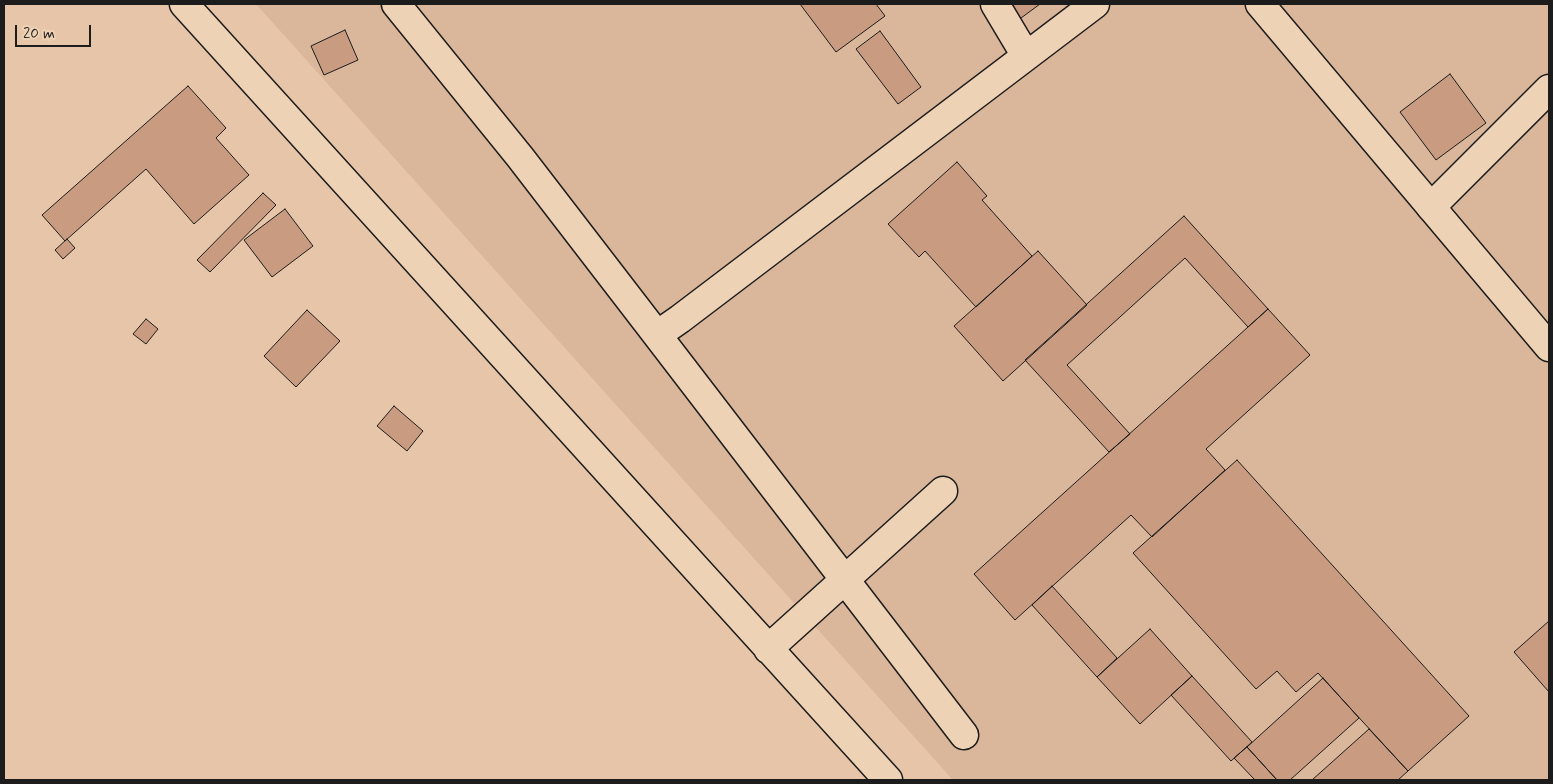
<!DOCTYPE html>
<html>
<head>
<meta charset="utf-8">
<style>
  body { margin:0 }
  #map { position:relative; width:1553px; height:784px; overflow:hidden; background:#e7c5a8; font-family:Mynerve,sans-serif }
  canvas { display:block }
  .frame { position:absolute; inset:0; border:5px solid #1c1c1c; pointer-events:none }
  .scale { position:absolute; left:15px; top:25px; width:76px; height:22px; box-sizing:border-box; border:2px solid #1c1c1c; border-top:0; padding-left:6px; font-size:15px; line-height:18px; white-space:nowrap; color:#1c1c1c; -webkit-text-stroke:4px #eed2b5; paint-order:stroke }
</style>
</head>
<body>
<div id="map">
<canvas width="1553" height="784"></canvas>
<div class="frame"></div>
<div class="scale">20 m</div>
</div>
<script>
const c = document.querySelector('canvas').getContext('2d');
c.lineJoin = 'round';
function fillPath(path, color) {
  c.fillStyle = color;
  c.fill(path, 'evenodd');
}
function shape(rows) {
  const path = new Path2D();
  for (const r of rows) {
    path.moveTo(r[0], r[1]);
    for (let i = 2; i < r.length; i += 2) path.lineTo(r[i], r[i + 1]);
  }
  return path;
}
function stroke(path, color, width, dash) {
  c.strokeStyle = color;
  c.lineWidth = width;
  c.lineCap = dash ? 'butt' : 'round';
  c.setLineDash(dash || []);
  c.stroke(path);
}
const built = shape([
  [256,4,1549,4,1549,780,953,780]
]);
const building = shape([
  [800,4,876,4,885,16,836,52,800,4],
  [1005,4,1040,4,1017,21,1005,4],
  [345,30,358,60,324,75,311,46,345,30],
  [880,31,921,87,898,104,856,49,880,31],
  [1450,74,1486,123,1436,160,1400,112,1450,74],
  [188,86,226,128,216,138,249,175,194,224,146,169,65,241,42,215,188,86],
  [957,162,987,196,982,200,1032,256,976,307,925,251,919,257,888,224,957,162],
  [263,193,276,205,210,272,197,260,263,193],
  [285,209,313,246,272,277,244,240,285,209],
  [1184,216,1268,309,1248,327,1185,258,1067,365,1130,434,1109,452,1025,360,1184,216],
  [67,239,75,248,63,259,55,250,67,239],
  [1038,251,1087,305,1003,381,954,326,1038,251],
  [1268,309,1310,355,1206,449,1225,470,1152,537,1131,515,1015,620,974,574,1268,309],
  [307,310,340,341,296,387,264,356,307,310],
  [146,319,158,329,146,344,133,334,146,319],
  [394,406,423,431,407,451,377,426,394,406],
  [1237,460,1469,716,1408,771,1318,673,1296,692,1277,671,1256,689,1133,553,1237,460],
  [1052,586,1117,658,1097,677,1032,605,1052,586],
  [1549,621,1549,692,1514,652,1549,621],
  [1150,629,1192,676,1140,724,1097,677,1150,629],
  [1192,676,1252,742,1231,761,1171,695,1192,676],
  [1323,678,1359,718,1290,780,1277,780,1247,747,1323,678],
  [1369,729,1408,771,1398,780,1312,780,1369,729],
  [1247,747,1277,780,1255,780,1234,758,1247,747]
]);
const street = shape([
  [1431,207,1549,89]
]);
const secondary = shape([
  [184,4,888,780],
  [396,4,520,157,657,335,680,319,1095,4],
  [995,4,1026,56],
  [1260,4,1549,347],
  [657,335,964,735],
  [768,649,943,491]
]);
fillPath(built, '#dab69a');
fillPath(building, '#c99c82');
stroke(building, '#1c1c1c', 1);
stroke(street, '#1c1c1c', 31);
stroke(secondary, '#1c1c1c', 31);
stroke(street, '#eed2b5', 28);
stroke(secondary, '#eed2b5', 28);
</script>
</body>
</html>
